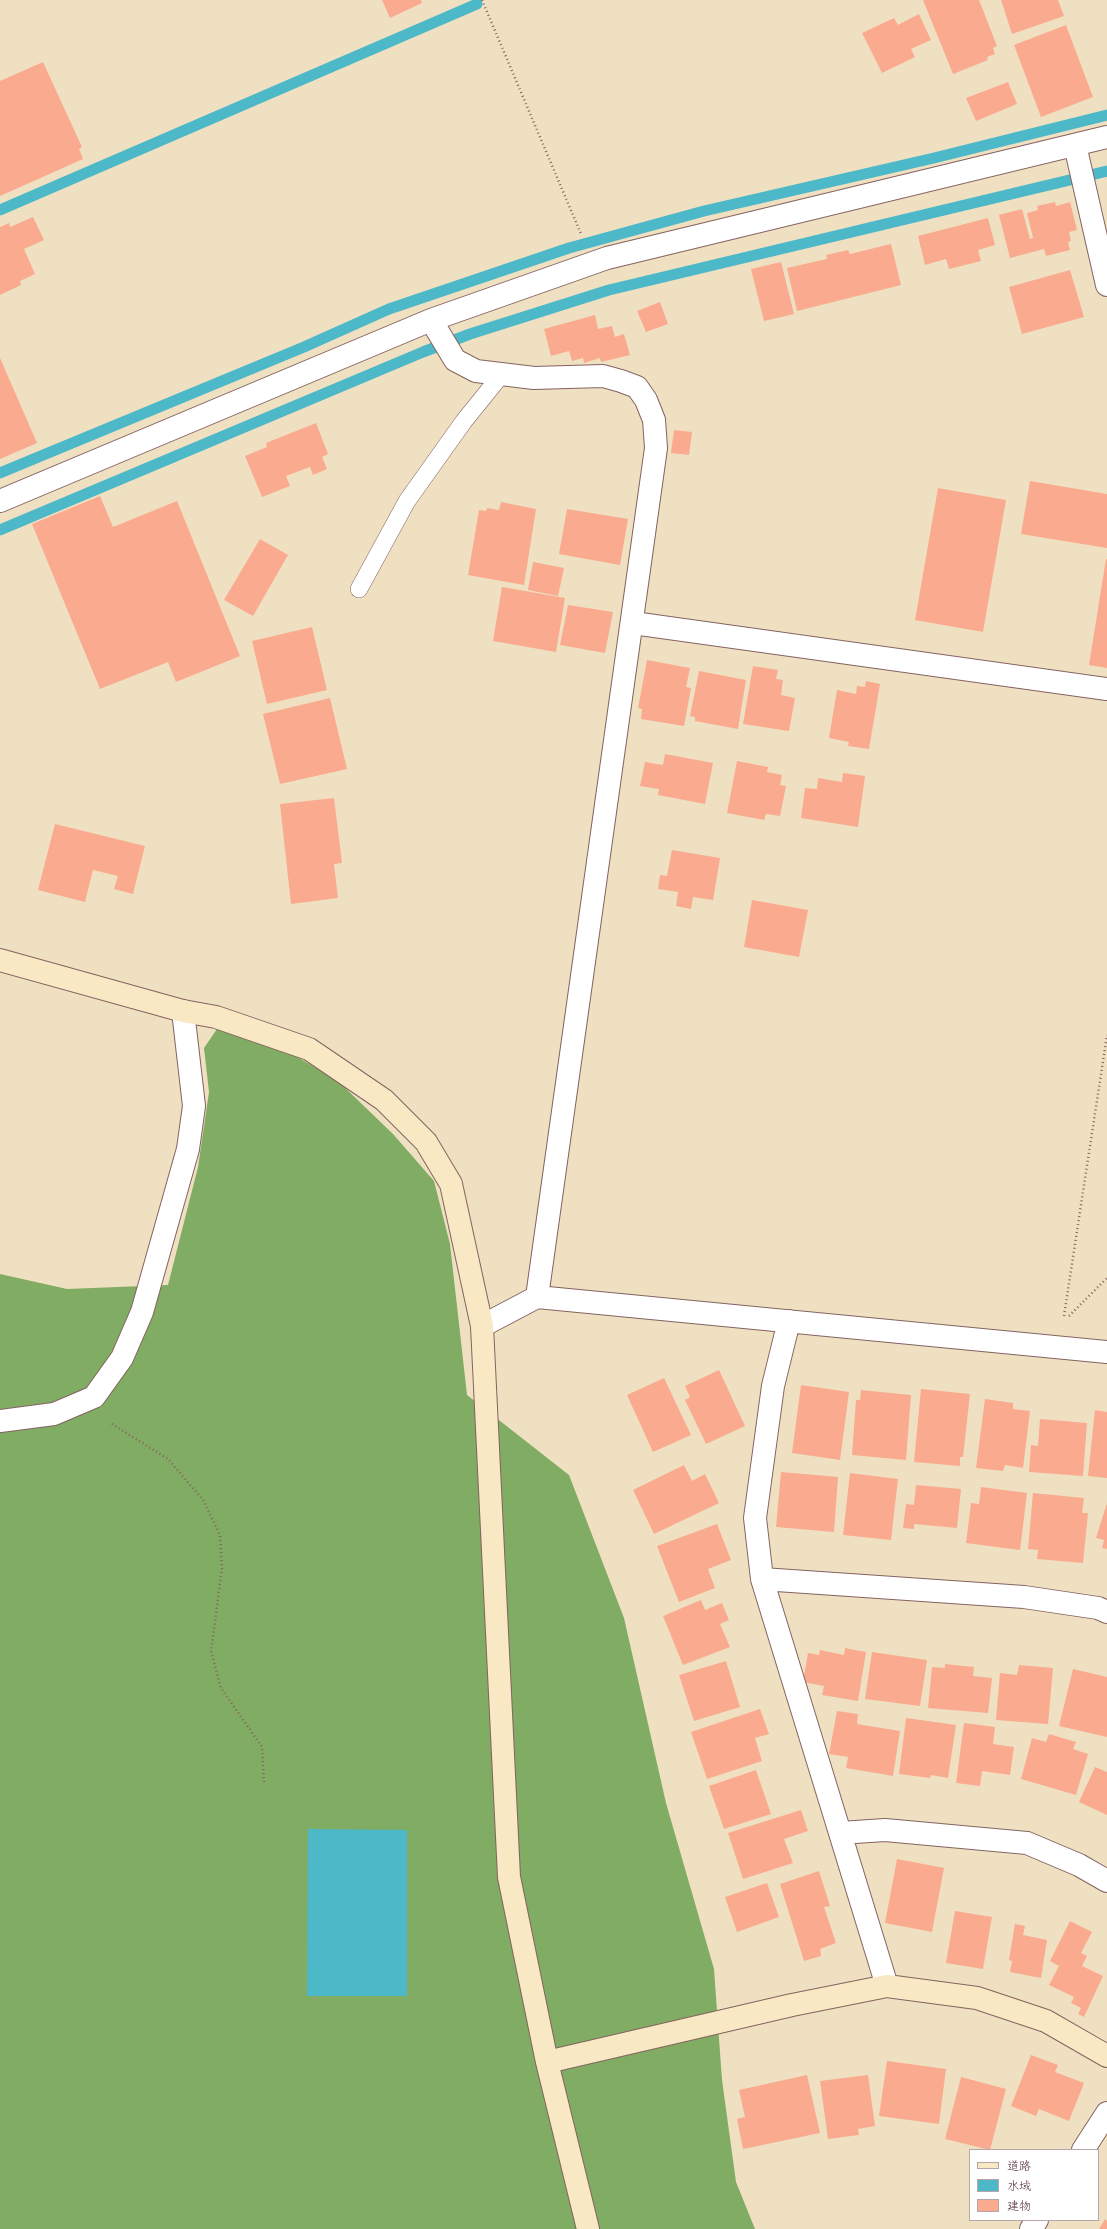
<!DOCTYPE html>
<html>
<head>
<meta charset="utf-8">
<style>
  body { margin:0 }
  #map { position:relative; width:1107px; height:2229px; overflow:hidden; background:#f0e0c2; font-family:"Gochi Hand","Klee One",sans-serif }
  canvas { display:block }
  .legend { position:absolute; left:969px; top:2149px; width:130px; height:72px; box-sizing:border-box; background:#fff; border:1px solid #b7a5aa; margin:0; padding:5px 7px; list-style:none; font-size:12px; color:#4a1f2b }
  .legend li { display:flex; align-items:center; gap:8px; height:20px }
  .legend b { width:20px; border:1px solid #b7a5aa }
</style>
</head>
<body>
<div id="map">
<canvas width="1107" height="2229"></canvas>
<ul class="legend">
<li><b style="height:5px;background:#f8e8c3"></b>道路</li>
<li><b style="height:11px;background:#4cb8c8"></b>水域</li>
<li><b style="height:11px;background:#faaa8f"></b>建物</li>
</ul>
</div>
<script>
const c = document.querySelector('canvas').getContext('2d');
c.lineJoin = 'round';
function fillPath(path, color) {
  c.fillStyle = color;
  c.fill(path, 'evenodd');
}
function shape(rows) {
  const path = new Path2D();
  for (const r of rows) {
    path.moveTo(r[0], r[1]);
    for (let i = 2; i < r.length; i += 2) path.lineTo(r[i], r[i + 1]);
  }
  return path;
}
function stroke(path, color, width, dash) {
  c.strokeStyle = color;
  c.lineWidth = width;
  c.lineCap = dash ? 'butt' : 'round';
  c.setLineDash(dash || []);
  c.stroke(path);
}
const forest = shape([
  [217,1029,291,1053,339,1082,393,1134,434,1181,450,1244,467,1395,569,1475,624,1618,666,1803,714,1969,722,2080,736,2182,755,2229,0,2229,0,1274,67,1289,168,1285,198,1167,209,1092,204,1048]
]);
const water = shape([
  [308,1829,407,1830,407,1996,307,1996]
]);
const stream = shape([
  [0,210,477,4],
  [0,473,304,347,389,309,569,248,704,211,934,158,1107,115],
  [0,530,423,352,470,334,609,290,1107,171]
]);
const building = shape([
  [382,0,421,0,422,3,390,18],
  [923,0,979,0,997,46,993,48,995,54,987,57,988,60,953,74],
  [1001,0,1058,0,1064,16,1012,34],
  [919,14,931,40,911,49,915,57,882,73,862,33,894,18,898,25],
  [1066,25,1093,97,1041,117,1014,45],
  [43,62,82,147,79,149,83,159,0,196,0,81],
  [1008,82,1017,104,976,121,966,98],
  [1055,202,1056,206,1070,202,1077,230,1069,232,1071,241,1068,242,1070,250,1046,256,1044,249,1010,258,999,215,1022,209,1030,239,1033,238,1027,213,1038,210,1037,206],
  [33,217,44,240,24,249,35,274,20,281,21,285,0,295,0,227,9,223,10,227],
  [988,218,995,245,978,250,981,261,949,269,946,259,925,265,918,236],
  [891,244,901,285,797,311,787,268,827,259,826,255,848,250,850,254],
  [781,262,794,314,764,321,751,269],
  [1070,270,1084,317,1022,334,1009,287],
  [660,302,668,324,646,332,637,311],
  [595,315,598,329,612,326,615,337,624,334,630,355,601,362,600,358,584,363,583,358,572,361,569,351,551,356,544,329],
  [0,358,37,443,0,459],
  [316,423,328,454,322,457,327,469,313,475,310,467,286,476,290,486,262,497,245,456,267,447,266,443],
  [674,430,692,432,689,455,671,453],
  [1030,481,1107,494,1107,548,1021,534],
  [938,488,1006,500,983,632,915,620],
  [100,496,113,527,177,501,240,656,176,682,168,662,100,689,32,524],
  [501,502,536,509,524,585,468,575,479,510,486,511,487,508,499,510],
  [567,509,628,519,620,565,559,554],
  [260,539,288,555,253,616,224,600],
  [1106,559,1107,559,1107,668,1089,665],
  [533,562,564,568,558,596,528,590],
  [502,587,565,598,556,652,493,641],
  [568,605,613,612,605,653,560,645],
  [312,627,327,690,267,704,252,641],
  [647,660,690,668,686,687,691,688,684,726,641,719,642,709,638,708],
  [753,666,778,670,776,679,783,680,781,695,795,698,789,731,743,724],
  [699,671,746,680,738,729,695,721,695,717,690,716],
  [866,681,880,684,869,749,848,746,849,742,829,738,837,690,856,694,857,686,865,687],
  [330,698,347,769,280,784,263,714],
  [665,754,713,763,705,804,658,795,659,789,640,786,645,762,663,765],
  [737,761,768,767,767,772,782,775,780,785,786,786,780,816,766,814,764,820,727,813],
  [843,773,865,776,858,827,801,818,805,788,817,789,818,778,842,782],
  [334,798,342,863,334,864,338,898,291,904,280,804],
  [55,824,145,846,133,894,114,889,118,876,93,870,85,902,38,890],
  [672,850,720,858,713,900,693,897,691,909,676,906,678,892,658,889,660,875,667,876],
  [752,900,808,910,799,957,744,947],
  [719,1370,745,1426,706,1444,685,1400,690,1397,685,1386],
  [664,1378,691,1435,653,1452,627,1395],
  [801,1385,849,1392,840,1460,792,1453],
  [921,1389,970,1394,963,1457,960,1457,960,1466,914,1462],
  [861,1390,911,1395,906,1460,852,1455,856,1400,860,1400],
  [985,1399,1013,1403,1013,1409,1030,1411,1023,1468,1005,1465,1003,1471,976,1468],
  [1095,1410,1107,1412,1107,1478,1088,1476],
  [1040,1419,1087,1423,1083,1476,1029,1472,1031,1445,1038,1446],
  [684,1465,692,1481,705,1474,719,1503,654,1534,633,1490],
  [781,1472,838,1477,834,1532,776,1527],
  [850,1473,898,1479,891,1540,843,1535],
  [916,1485,961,1489,957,1528,914,1524,914,1529,903,1528,906,1504,914,1505],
  [981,1487,1027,1493,1020,1550,966,1543,971,1503,979,1504],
  [1033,1493,1084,1498,1082,1513,1088,1513,1083,1563,1037,1559,1038,1550,1028,1549],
  [1107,1503,1107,1549,1102,1548,1104,1540,1096,1538],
  [717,1524,731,1560,708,1569,715,1588,679,1602,657,1546],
  [701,1600,705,1610,722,1603,729,1620,720,1624,730,1647,683,1665,663,1616],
  [845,1648,866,1652,858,1701,822,1695,824,1686,803,1682,808,1653,819,1655,820,1650,844,1655],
  [872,1652,927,1660,920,1706,865,1699],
  [726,1661,740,1707,694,1721,679,1675],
  [945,1664,974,1667,973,1676,992,1678,988,1713,928,1708,932,1667,945,1668],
  [1019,1665,1053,1668,1048,1724,996,1720,1000,1673,1017,1675],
  [1073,1669,1107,1677,1107,1737,1059,1726],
  [760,1709,769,1734,755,1738,762,1761,707,1779,691,1732],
  [837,1711,858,1714,857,1724,900,1731,893,1776,846,1768,848,1757,829,1754],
  [906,1718,956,1725,948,1778,931,1775,930,1778,899,1774],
  [964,1723,995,1727,993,1744,1014,1747,1010,1775,982,1771,980,1786,956,1783],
  [1049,1734,1076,1742,1073,1749,1088,1754,1076,1795,1021,1779,1032,1738,1046,1742],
  [1095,1767,1107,1772,1107,1815,1079,1802],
  [756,1770,771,1814,724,1829,709,1786],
  [801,1810,808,1831,784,1839,793,1863,743,1879,728,1833],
  [897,1859,944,1868,932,1932,885,1923],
  [819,1871,830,1906,824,1907,836,1943,820,1949,821,1956,804,1961,780,1884],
  [767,1883,779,1917,737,1932,725,1897],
  [955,1911,992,1917,983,1969,946,1963],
  [1070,1921,1092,1932,1081,1953,1087,1956,1082,1966,1103,1976,1084,2017,1078,2014,1081,2008,1071,2003,1074,1997,1049,1985,1059,1966,1050,1961],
  [1015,1924,1025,1926,1023,1935,1047,1940,1041,1978,1010,1972,1012,1961,1009,1960],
  [1031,2055,1058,2065,1055,2072,1084,2083,1069,2121,1039,2109,1036,2116,1011,2106],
  [887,2061,946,2069,939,2124,879,2116],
  [807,2075,820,2133,743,2149,737,2119,745,2117,739,2090],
  [868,2075,875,2126,858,2129,859,2135,828,2139,820,2081],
  [961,2077,1006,2089,990,2150,945,2139],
  [1105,2219,1107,2221,1107,2229,1099,2229]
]);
const path = shape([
  [482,0,581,234],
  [1064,1316,1107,1035],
  [1069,1316,1107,1278],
  [112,1424,168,1459,203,1500,220,1535,222,1568,211,1651,221,1688,262,1747,264,1782]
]);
const lane = shape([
  [359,589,407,501,464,421,502,374]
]);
const street = shape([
  [1075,145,1107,285],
  [431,320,455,360,476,371,534,378,603,376,621,381,637,387,646,400,654,420,656,448,537,1297],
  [0,501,431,320,607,258,1107,137],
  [633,623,1107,689],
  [789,1321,773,1386,755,1518,762,1579,887,1986],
  [482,1326,537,1297,1107,1352],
  [0,1421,54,1414,94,1397,122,1358,142,1312,188,1149,194,1106,183,1011],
  [762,1579,1024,1597,1098,1608,1107,1612],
  [840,1833,885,1830,1027,1843,1079,1865,1107,1881],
  [1083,2150,1107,2113],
  [1031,2229,1037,2220]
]);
const secondary = shape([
  [0,960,183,1011,216,1017,309,1049,384,1100,426,1142,451,1184,482,1326,509,1877,547,2062,588,2229],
  [547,2062,792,2005,887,1986,977,1998,1046,2021,1107,2056]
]);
fillPath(forest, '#80ac64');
fillPath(water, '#4cb8c8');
stroke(stream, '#4cb8c8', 11);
fillPath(building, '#faaa8f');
stroke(lane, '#846360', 18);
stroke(street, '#846360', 24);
stroke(secondary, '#846360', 24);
stroke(path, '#846360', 2.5, [1, 3]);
stroke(lane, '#fff', 17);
stroke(street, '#fff', 22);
stroke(secondary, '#f8e8c3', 22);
</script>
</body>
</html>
